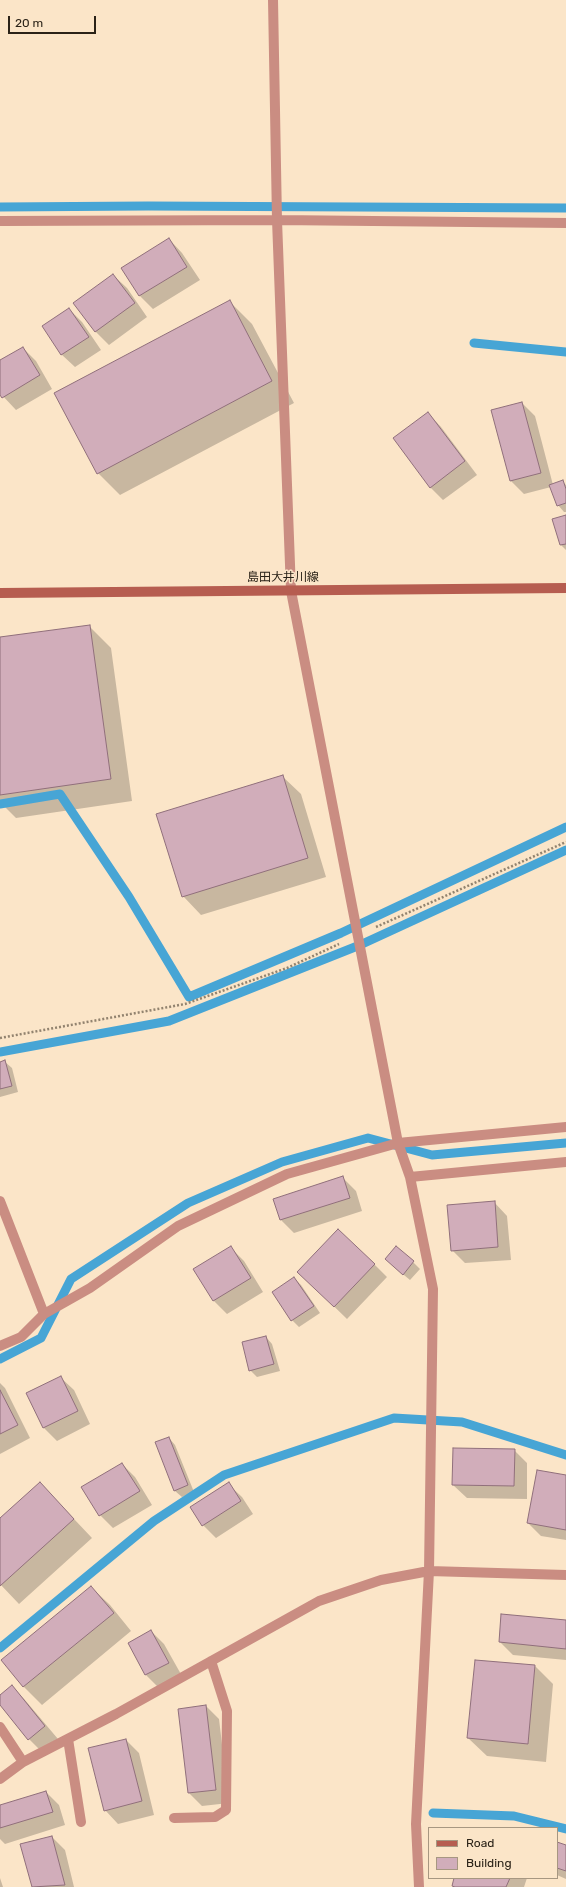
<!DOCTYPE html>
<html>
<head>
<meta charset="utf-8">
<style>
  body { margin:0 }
  #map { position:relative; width:566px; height:1887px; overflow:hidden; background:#fbe5c8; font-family:Rubik,sans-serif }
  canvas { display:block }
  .legend { position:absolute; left:428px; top:1827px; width:130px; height:52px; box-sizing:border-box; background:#fbe5c8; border:1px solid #a79781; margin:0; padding:5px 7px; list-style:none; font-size:12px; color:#2a2217 }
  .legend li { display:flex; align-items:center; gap:8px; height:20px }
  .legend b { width:20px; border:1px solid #a79781 }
  .scale { position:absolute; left:8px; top:16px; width:88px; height:18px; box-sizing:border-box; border:2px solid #2a2217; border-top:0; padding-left:5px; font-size:12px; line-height:14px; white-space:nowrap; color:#2a2217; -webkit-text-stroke:3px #fbe5c8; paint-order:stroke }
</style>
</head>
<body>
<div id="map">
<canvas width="566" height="1887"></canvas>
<ul class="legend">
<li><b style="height:5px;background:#b65d50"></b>Road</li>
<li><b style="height:11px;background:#d1adba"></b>Building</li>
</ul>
<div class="scale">20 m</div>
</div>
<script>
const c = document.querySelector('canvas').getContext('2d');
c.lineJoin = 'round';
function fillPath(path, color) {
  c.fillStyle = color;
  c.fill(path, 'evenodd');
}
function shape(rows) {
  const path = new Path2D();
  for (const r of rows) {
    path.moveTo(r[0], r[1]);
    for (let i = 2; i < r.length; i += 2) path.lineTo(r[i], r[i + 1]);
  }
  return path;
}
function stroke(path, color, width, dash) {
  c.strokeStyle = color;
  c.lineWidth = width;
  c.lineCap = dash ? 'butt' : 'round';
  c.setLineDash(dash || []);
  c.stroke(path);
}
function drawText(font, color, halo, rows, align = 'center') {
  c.font = font + ' Rubik,"Noto Sans JP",sans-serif';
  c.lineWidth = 3;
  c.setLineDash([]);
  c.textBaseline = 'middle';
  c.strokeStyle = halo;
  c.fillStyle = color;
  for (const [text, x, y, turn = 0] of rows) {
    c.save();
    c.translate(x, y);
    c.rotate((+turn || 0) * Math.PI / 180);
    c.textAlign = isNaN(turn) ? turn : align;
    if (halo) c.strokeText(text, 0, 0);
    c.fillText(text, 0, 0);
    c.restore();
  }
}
const shadow = shape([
  [169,239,182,253,200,280,153,309,140,296,123,268],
  [113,275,127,288,147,317,109,345,95,331],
  [230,302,252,324,294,403,120,495,98,473],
  [69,309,82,322,101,350,75,367,61,354],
  [23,348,36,361,52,389,16,410,0,393,0,361],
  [522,403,535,416,553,485,563,482,566,485,566,512,564,512,558,505,551,487,524,494,511,481,492,411],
  [428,413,441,427,477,475,443,500,430,487],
  [566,516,566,550,561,545,553,519],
  [89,626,111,648,132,801,16,818,0,802,0,638],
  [282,776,301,794,326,877,201,915,183,896],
  [5,1062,12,1068,18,1092,0,1097,0,1063],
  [342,1177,356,1191,362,1211,294,1233,281,1220,274,1200],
  [494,1202,507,1216,511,1260,465,1263,452,1250],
  [231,1248,244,1261,263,1292,227,1314,214,1301,195,1270],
  [413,1262,420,1269,410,1280,393,1266],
  [374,1264,387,1277,347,1319,312,1285],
  [294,1278,301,1285,320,1313,299,1327,292,1320],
  [266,1337,272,1344,280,1371,257,1377,250,1370],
  [60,1377,74,1390,90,1424,57,1441,44,1428,27,1393],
  [0,1383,5,1388,30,1438,0,1454],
  [169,1438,175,1445,194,1492,182,1497,175,1491,156,1443],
  [454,1449,514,1450,527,1463,527,1499,467,1498,453,1485],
  [122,1464,135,1477,152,1505,113,1528,100,1515],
  [566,1476,566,1540,541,1536,528,1523],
  [40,1483,92,1538,19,1604,0,1584,0,1519],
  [228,1484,242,1497,253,1514,216,1538,203,1525],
  [91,1587,110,1605,131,1631,42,1705,24,1687,3,1660],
  [566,1621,566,1660,513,1655,500,1642],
  [151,1631,164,1644,182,1676,159,1688,146,1675,129,1643],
  [535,1666,553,1684,546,1762,487,1756,468,1738],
  [12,1686,25,1700,58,1739,42,1752,29,1739,0,1704,0,1696],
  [206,1706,219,1719,229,1803,202,1806,189,1793,179,1709],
  [126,1740,139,1753,154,1815,118,1824,105,1810],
  [46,1792,59,1805,65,1825,5,1844,0,1839,0,1806],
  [52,1837,65,1850,74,1887,33,1887,22,1845],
  [557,1843,566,1846,566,1879,557,1875],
  [0,1878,3,1887,0,1887],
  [455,1878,527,1878,524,1887,454,1887,453,1886]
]);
const stream = shape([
  [0,207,148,206,566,208],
  [474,343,566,352],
  [0,804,60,794,129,897,189,997,341,933,566,827],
  [0,1052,169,1021,360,945,566,850],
  [0,1359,41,1338,71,1279,188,1203,282,1162,368,1138,432,1155,566,1143],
  [0,1648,154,1521,224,1475,394,1418,462,1422,566,1455],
  [433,1813,514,1816,566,1829]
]);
const building = shape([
  [169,238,187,267,139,296,121,268,169,238],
  [113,274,135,303,95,332,73,303,113,274],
  [230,300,272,381,97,474,54,393,230,300],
  [69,308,89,337,61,355,42,326,69,308],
  [23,347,40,375,2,398,0,395,0,360,23,347],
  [522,402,541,473,510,481,491,410,522,402],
  [428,412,465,461,430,488,393,438,428,412],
  [563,480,566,489,566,503,557,506,549,485,563,480],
  [566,515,566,544,560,545,552,519,566,515],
  [90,625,111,779,0,795,0,637,90,625],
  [283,775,308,858,182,897,156,814,283,775],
  [5,1060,12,1086,0,1089,0,1062,5,1060],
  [343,1176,350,1198,280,1220,273,1199,343,1176],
  [495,1201,498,1247,451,1251,447,1205,495,1201],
  [338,1229,375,1264,334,1307,297,1272,338,1229],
  [231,1246,251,1278,213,1301,193,1269,231,1246],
  [396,1246,414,1261,403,1275,385,1259,396,1246],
  [294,1277,314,1306,291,1321,272,1292,294,1277],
  [266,1336,274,1364,249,1371,242,1342,266,1336],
  [61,1376,78,1411,43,1428,26,1393,61,1376],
  [0,1390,18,1425,0,1434,0,1390],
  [169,1437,188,1485,174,1491,155,1442,169,1437],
  [453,1448,515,1449,514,1486,452,1485,453,1448],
  [122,1463,140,1491,99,1516,81,1487,122,1463],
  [537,1470,566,1475,566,1530,527,1523,537,1470],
  [40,1482,74,1519,0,1586,0,1518,40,1482],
  [229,1482,241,1501,202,1526,190,1507,229,1482],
  [91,1586,114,1613,23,1687,1,1660,91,1586],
  [501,1614,566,1620,566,1649,499,1642,501,1614],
  [151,1630,169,1663,145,1675,128,1643,151,1630],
  [475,1660,535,1665,528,1744,467,1738,475,1660],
  [12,1685,45,1726,28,1740,0,1705,0,1695,12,1685],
  [206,1705,216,1790,188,1793,178,1709,206,1705],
  [126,1739,142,1801,104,1811,88,1748,126,1739],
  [46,1791,53,1812,0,1828,0,1805,46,1791],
  [52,1836,65,1885,32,1887,20,1844,52,1836],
  [557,1842,566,1845,566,1871,557,1868,557,1842],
  [454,1878,510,1878,506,1887,455,1887,452,1886,454,1878]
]);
const path = shape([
  [376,927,566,842],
  [0,1038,185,1004,287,968,339,944]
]);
const street = shape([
  [273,0,277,220,291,591,398,1143,410,1177,433,1289,429,1571,416,1824,419,1887],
  [0,221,277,220,566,223],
  [410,1177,566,1162],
  [0,1201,44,1314],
  [0,1346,21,1337,44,1314,90,1288,178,1226,287,1174,398,1143,566,1127],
  [0,1727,23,1762],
  [68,1739,81,1822],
  [0,1779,23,1762,116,1714,319,1601,381,1580,429,1571,566,1575],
  [174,1818,215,1817,226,1810,227,1711,211,1661]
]);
const secondary = shape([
  [0,593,566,588]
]);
const streetNames = [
  ["島田大井川線",283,578]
];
fillPath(shadow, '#0003');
stroke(stream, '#47a5d5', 9);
fillPath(building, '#d1adba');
stroke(building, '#906f7b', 1);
stroke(path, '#92836f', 2.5, [2, 2]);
stroke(street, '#ca8d82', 10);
stroke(secondary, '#b65d50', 10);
drawText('12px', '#2a2217', '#fbe5c8', streetNames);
</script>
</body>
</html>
